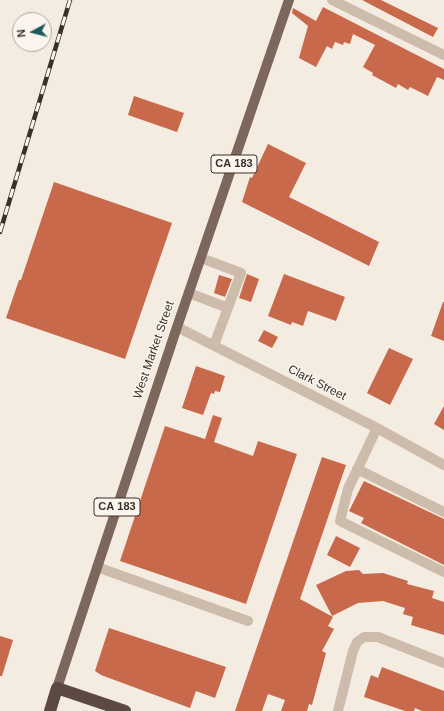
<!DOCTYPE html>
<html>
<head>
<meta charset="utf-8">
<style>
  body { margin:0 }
  #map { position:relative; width:444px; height:711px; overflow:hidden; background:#f4ebe1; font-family:Helvetica,sans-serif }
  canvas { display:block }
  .north { position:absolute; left:12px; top:12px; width:40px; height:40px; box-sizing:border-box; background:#fbf5ee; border:1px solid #aea6a0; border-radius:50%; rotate:263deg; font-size:11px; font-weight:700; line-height:16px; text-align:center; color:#3b302b }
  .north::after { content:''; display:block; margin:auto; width:14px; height:18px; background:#1f5a5e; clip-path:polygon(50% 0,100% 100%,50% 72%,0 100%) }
</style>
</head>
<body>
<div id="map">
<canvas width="444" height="711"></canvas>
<div class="north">N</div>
</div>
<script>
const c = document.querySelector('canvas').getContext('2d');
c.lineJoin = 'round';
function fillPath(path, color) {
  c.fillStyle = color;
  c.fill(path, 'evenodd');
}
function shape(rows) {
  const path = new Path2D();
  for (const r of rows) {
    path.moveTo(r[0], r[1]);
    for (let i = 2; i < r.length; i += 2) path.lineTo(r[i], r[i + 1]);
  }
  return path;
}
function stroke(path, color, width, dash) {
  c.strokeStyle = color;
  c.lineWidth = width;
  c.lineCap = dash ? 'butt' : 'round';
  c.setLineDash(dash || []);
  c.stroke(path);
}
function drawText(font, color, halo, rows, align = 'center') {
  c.font = font + ' Helvetica,sans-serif';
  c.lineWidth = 3;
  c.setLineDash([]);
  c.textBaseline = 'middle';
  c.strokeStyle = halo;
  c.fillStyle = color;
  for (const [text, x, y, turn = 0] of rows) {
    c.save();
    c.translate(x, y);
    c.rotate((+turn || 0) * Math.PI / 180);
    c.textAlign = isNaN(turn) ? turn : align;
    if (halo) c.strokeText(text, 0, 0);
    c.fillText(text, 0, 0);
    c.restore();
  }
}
const building = shape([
  [362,0,381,0,438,28,433,37],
  [323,7,444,69,444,80,437,77,428,96,410,87,408,90,398,84,396,88,372,75,373,73,363,67,375,45,353,34,350,44,344,42,343,45,335,42,332,49,327,46,316,67,299,58,308,26,292,13,293,8,316,21],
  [134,96,184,113,177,132,128,115],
  [268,144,306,163,289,197,379,242,369,266,242,202,250,177,252,178],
  [54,182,172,223,125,359,6,318,19,280,21,280],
  [247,274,259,279,251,302,239,298],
  [284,274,345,297,336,321,308,311,303,326,292,322,291,325,268,316],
  [219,275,232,279,225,297,214,293],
  [443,302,444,302,444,341,431,336],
  [264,330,278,337,272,348,258,341],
  [389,348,413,359,390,405,367,393],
  [196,366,225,376,220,392,215,391,214,394,211,393,203,415,182,408],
  [444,406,444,430,434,424],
  [213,415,222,418,214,442,253,456,258,441,297,454,246,604,120,561,165,426,205,439],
  [322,457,346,465,300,599,333,617,328,626,334,629,322,651,326,653,312,705,309,704,307,711,281,711,285,700,268,694,262,711,235,711],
  [364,481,444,519,444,565,361,523,364,518,349,511],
  [336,536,360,548,350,567,327,555],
  [359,570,363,574,383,573,408,581,407,584,434,591,432,598,444,602,444,635,411,625,413,617,403,614,405,608,383,601,358,603,332,616,316,585,346,571],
  [109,628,226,667,215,698,196,691,190,708,101,675,95,671],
  [0,636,13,640,2,676,0,676],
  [382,667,444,691,444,711,422,711,415,708,414,711,405,711,364,697,371,675,378,678]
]);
const minor = shape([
  [332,0,444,55],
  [201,258,241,273,214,345],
  [189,293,228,308],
  [177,327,377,428,444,465],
  [377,428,348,489,340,521,444,572],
  [357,469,444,512],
  [97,567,248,621],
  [338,711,353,651,357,642,364,637,378,637,444,663]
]);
const major = shape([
  [57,688,177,327,289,0]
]);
const highway = shape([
  [50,711,57,688,125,711]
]);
const rail = shape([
  [0,232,70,0]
]);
const shields = [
  [234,164,46],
  [117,507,46]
];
const shieldNames = [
  ["CA 183",234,164],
  ["CA 183",117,507]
];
const streetNames = [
  ["West Market Street",154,350,-71],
  ["Clark Street",317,383,27]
];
fillPath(building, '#c8694b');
stroke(minor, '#cdbbac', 10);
stroke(major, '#7d675c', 10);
stroke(highway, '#5c4a42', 12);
stroke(rail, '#3b302b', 4.5);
stroke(rail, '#fbf5ee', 3, [9]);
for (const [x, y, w] of shields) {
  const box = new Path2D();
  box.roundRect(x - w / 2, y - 9, w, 18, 3);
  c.fillStyle = '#fbf5ee';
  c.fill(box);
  stroke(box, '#3b302b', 1);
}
drawText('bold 11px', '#3b302b', null, shieldNames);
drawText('12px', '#3b302b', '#fbf5ee', streetNames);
</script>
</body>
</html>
